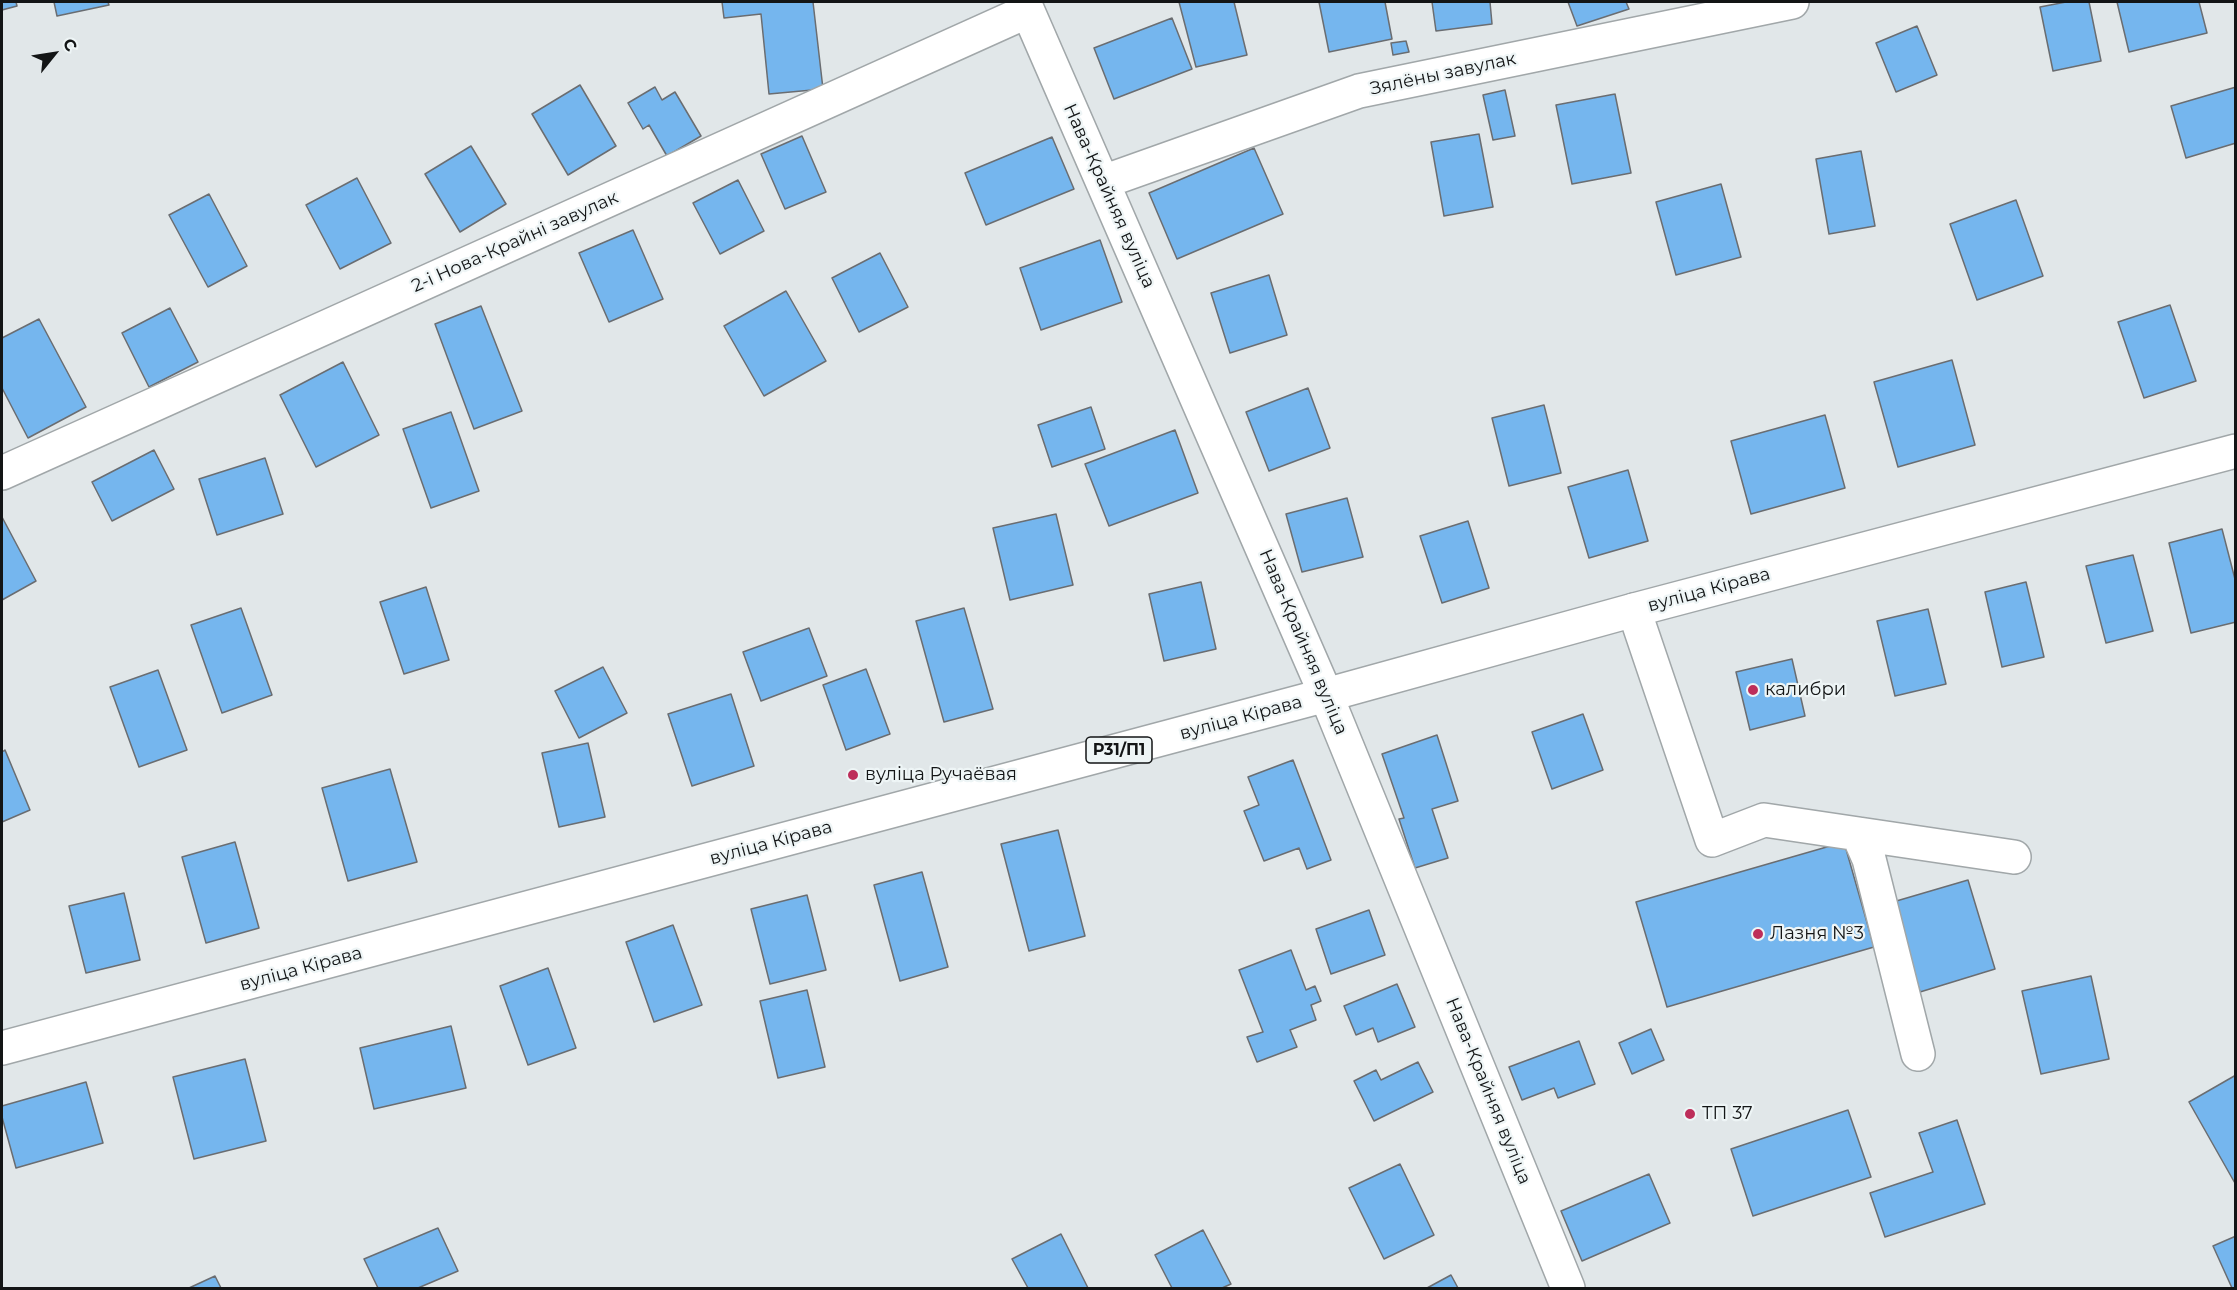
<!DOCTYPE html>
<html>
<head>
<meta charset="utf-8">
<style>
  body { margin:0 }
  #map { position:relative; width:2237px; height:1290px; overflow:hidden; background:#e1e7e9; font-family:Montserrat,sans-serif }
  canvas { display:block }
  .frame { position:absolute; inset:0; border:3px solid #131516; pointer-events:none }
  .north { position:absolute; left:24px; top:24px; width:60px; height:60px; -webkit-text-stroke:4px #eef5f6; paint-order:stroke; rotate:60deg; font-size:16px; font-weight:700; line-height:24px; text-align:center; color:#131516 }
  .north::after { content:''; display:block; margin:auto; width:21px; height:27px; background:#131516; clip-path:polygon(50% 0,100% 100%,50% 72%,0 100%) }
</style>
</head>
<body>
<div id="map">
<canvas width="2237" height="1290"></canvas>
<div class="frame"></div>
<div class="north">С</div>
</div>
<script>
const c = document.querySelector('canvas').getContext('2d');
c.lineJoin = 'round';
function fillPath(path, color) {
  c.fillStyle = color;
  c.fill(path, 'evenodd');
}
function shape(rows) {
  const path = new Path2D();
  for (const r of rows) {
    path.moveTo(r[0], r[1]);
    for (let i = 2; i < r.length; i += 2) path.lineTo(r[i], r[i + 1]);
  }
  return path;
}
function stroke(path, color, width, dash) {
  c.strokeStyle = color;
  c.lineWidth = width;
  c.lineCap = dash ? 'butt' : 'round';
  c.setLineDash(dash || []);
  c.stroke(path);
}
function drawText(font, color, halo, rows, align = 'center') {
  c.font = font + ' Montserrat,sans-serif';
  c.lineWidth = 4.5;
  c.setLineDash([]);
  c.textBaseline = 'middle';
  c.strokeStyle = halo;
  c.fillStyle = color;
  for (const [text, x, y, turn = 0] of rows) {
    c.save();
    c.translate(x, y);
    c.rotate((+turn || 0) * Math.PI / 180);
    c.textAlign = isNaN(turn) ? turn : align;
    if (halo) c.strokeText(text, 0, 0);
    c.fillText(text, 0, 0);
    c.restore();
  }
}
const building = shape([
  [2,2,16,2,17,6,2,10,2,2],
  [54,2,108,2,109,5,57,16,54,2],
  [722,2,813,2,823,89,769,94,761,14,724,18,722,2],
  [1179,2,1234,2,1247,55,1196,67,1179,2],
  [1319,2,1385,2,1392,39,1329,52,1319,2],
  [1432,2,1490,2,1492,24,1436,31,1432,2],
  [1568,2,1626,2,1629,9,1577,26,1568,2],
  [2066,2,2089,2,2101,61,2053,71,2040,7,2066,2],
  [2117,2,2199,2,2207,33,2129,52,2117,2],
  [1172,18,1192,69,1114,99,1094,48,1172,18],
  [1917,26,1937,75,1896,92,1876,43,1917,26],
  [1406,41,1409,52,1393,55,1391,43,1406,41],
  [580,85,616,146,568,175,532,114,580,85],
  [655,87,662,100,675,92,701,136,667,156,649,125,643,129,628,103,655,87],
  [2236,87,2236,143,2186,158,2171,106,2236,87],
  [1505,90,1515,136,1493,140,1483,95,1505,90],
  [1615,94,1631,173,1572,184,1556,105,1615,94],
  [1479,134,1493,207,1444,216,1431,142,1479,134],
  [802,136,826,192,785,209,761,154,802,136],
  [1052,137,1074,189,986,225,965,173,1052,137],
  [471,146,506,204,460,232,425,174,471,146],
  [1254,148,1283,214,1177,259,1149,193,1254,148],
  [1861,151,1875,226,1829,234,1816,159,1861,151],
  [357,178,391,243,340,269,306,205,357,178],
  [738,180,764,231,720,254,693,203,738,180],
  [1721,184,1741,257,1676,275,1656,202,1721,184],
  [209,194,247,266,208,287,169,215,209,194],
  [2016,200,2043,276,1977,300,1950,224,2016,200],
  [633,230,663,299,609,322,579,253,633,230],
  [1100,240,1122,302,1041,330,1020,268,1100,240],
  [880,253,908,307,859,332,832,278,880,253],
  [1269,275,1287,335,1230,353,1211,293,1269,275],
  [786,291,826,361,764,396,724,326,786,291],
  [2170,305,2196,381,2144,398,2118,322,2170,305],
  [481,306,522,411,474,429,435,324,481,306],
  [170,308,198,362,149,387,122,333,170,308],
  [39,319,86,407,28,438,2,388,2,338,39,319],
  [1952,360,1975,445,1898,467,1874,382,1952,360],
  [343,362,379,435,316,467,280,395,343,362],
  [1308,388,1330,448,1269,471,1246,412,1308,388],
  [1544,405,1561,473,1509,486,1492,418,1544,405],
  [1091,407,1105,449,1052,467,1038,425,1091,407],
  [451,412,479,491,431,508,403,429,451,412],
  [1825,415,1845,488,1751,514,1731,441,1825,415],
  [1175,430,1198,493,1109,526,1085,464,1175,430],
  [154,450,174,489,112,521,92,482,154,450],
  [265,458,283,514,217,535,199,479,265,458],
  [1628,470,1648,541,1589,558,1568,487,1628,470],
  [1347,498,1363,557,1302,572,1286,514,1347,498],
  [1056,514,1073,585,1010,600,993,528,1056,514],
  [2,517,36,581,2,600,2,517],
  [1468,521,1489,588,1442,603,1420,536,1468,521],
  [2222,529,2236,583,2236,622,2191,633,2169,543,2222,529],
  [2133,555,2153,631,2106,643,2086,566,2133,555],
  [1201,582,1216,649,1164,661,1149,594,1201,582],
  [2026,582,2044,657,2002,667,1985,592,2026,582],
  [426,587,449,660,404,674,380,602,426,587],
  [241,608,272,695,222,713,191,625,241,608],
  [964,608,993,709,944,722,916,621,964,608],
  [1928,609,1946,684,1895,696,1877,621,1928,609],
  [809,628,827,676,761,701,743,652,809,628],
  [1792,659,1805,716,1750,730,1736,672,1792,659],
  [603,667,627,713,579,738,555,691,603,667],
  [866,669,890,734,846,750,823,685,866,669],
  [158,670,187,750,139,767,110,687,158,670],
  [731,694,754,766,692,786,668,714,731,694],
  [1583,714,1603,770,1552,789,1532,732,1583,714],
  [1437,735,1458,801,1432,809,1448,858,1415,868,1399,819,1404,818,1382,754,1437,735],
  [588,743,605,817,559,827,542,753,588,743],
  [5,750,30,810,2,822,2,752,5,750],
  [1293,760,1331,860,1307,869,1299,848,1264,861,1244,811,1259,805,1248,777,1293,760],
  [390,769,417,862,348,881,322,788,390,769],
  [1058,830,1085,936,1029,951,1001,844,1058,830],
  [235,842,259,928,206,943,182,857,235,842],
  [1844,842,1874,947,1667,1007,1636,902,1844,842],
  [922,872,948,967,900,981,874,885,922,872],
  [1968,880,1995,969,1920,992,1893,902,1968,880],
  [124,893,140,960,86,973,69,906,124,893],
  [807,895,826,970,770,984,751,909,807,895],
  [1369,910,1385,955,1331,974,1316,929,1369,910],
  [673,925,702,1005,654,1022,626,942,673,925],
  [1291,950,1306,990,1315,986,1321,1001,1311,1005,1316,1020,1290,1030,1297,1047,1257,1062,1247,1037,1263,1032,1239,970,1291,950],
  [548,968,576,1048,528,1065,500,986,548,968],
  [2091,976,2109,1059,2041,1074,2022,991,2091,976],
  [1397,984,1415,1027,1378,1042,1373,1028,1356,1035,1344,1006,1397,984],
  [807,990,825,1067,778,1078,760,1001,807,990],
  [451,1026,466,1088,374,1109,360,1048,451,1026],
  [1651,1029,1664,1060,1632,1074,1619,1043,1651,1029],
  [1579,1041,1595,1084,1558,1098,1554,1088,1522,1100,1509,1067,1579,1041],
  [245,1059,266,1141,194,1159,173,1077,245,1059],
  [1418,1062,1433,1092,1374,1121,1354,1081,1376,1070,1381,1080,1418,1062],
  [2236,1075,2236,1185,2189,1102,2236,1075],
  [86,1082,103,1143,16,1168,2,1117,2,1106,86,1082],
  [1848,1110,1871,1177,1753,1216,1731,1149,1848,1110],
  [1957,1120,1985,1204,1885,1237,1870,1193,1933,1172,1919,1133,1957,1120],
  [1400,1164,1434,1235,1384,1259,1349,1188,1400,1164],
  [1649,1174,1670,1223,1582,1261,1561,1211,1649,1174],
  [438,1228,458,1271,418,1288,378,1288,364,1259,438,1228],
  [1203,1230,1231,1284,1222,1288,1172,1288,1155,1255,1203,1230],
  [1061,1234,1088,1288,1028,1288,1012,1259,1061,1234],
  [2236,1236,2236,1288,2232,1288,2213,1246,2236,1236],
  [1451,1275,1458,1288,1427,1288,1451,1275],
  [215,1276,221,1288,189,1288,215,1276]
]);
const minor = shape([
  [1024,2,1326,695,1568,1288],
  [1103,182,1359,91,1792,2],
  [2,473,1028,11],
  [1634,610,1712,840,1764,820,2014,857],
  [1858,834,1869,859,1918,1054]
]);
const major = shape([
  [2,1048,1326,695,1634,610,2236,451]
]);
const markers = [
  [1753,690,6,"#bd2e5a"],
  [853,775,6,"#bd2e5a"],
  [1758,934,6,"#bd2e5a"],
  [1690,1114,6,"#bd2e5a"]
];
const shields = [
  [1119,750,66]
];
const shieldNames = [
  ["Р31/П1",1119,750]
];
const streetNames = [
  ["Зялёны завулак",1443,74,-12],
  ["Нава-Крайняя вуліца",1109,196,66],
  ["2-і Нова-Крайні завулак",515,242,-24],
  ["вуліца Кірава",1709,590,-15],
  ["Нава-Крайняя вуліца",1303,642,67],
  ["вуліца Кірава",1241,718,-15],
  ["вуліца Кірава",771,843,-15],
  ["вуліца Кірава",301,969,-15],
  ["Нава-Крайняя вуліца",1488,1091,68]
];
const poiNames = [
  ["калибри",1765,690],
  ["вуліца Ручаёвая",865,775],
  ["Лазня №3",1770,934],
  ["ТП 37",1702,1114]
];
fillPath(building, '#75b6ee');
stroke(building, '#6a6d71', 1.5);
stroke(minor, '#a1a7a9', 36);
stroke(major, '#a1a7a9', 36);
stroke(minor, '#fff', 33);
stroke(major, '#fff', 33);
for (const [x, y, r, color] of markers) {
  const dot = new Path2D();
  dot.arc(x, y, r, 0, 2 * Math.PI);
  c.fillStyle = color;
  c.fill(dot);
  stroke(dot, '#eef5f6', 2);
}
for (const [x, y, w] of shields) {
  const box = new Path2D();
  box.roundRect(x - w / 2, y - 13, w, 26, 4.5);
  c.fillStyle = '#eef5f6';
  c.fill(box);
  stroke(box, '#131516', 1.5);
}
drawText('bold 16px', '#131516', null, shieldNames);
drawText('18px', '#131516', '#eef5f6', streetNames);
drawText('18px', '#131516', '#eef5f6', poiNames, 'left');
</script>
</body>
</html>
